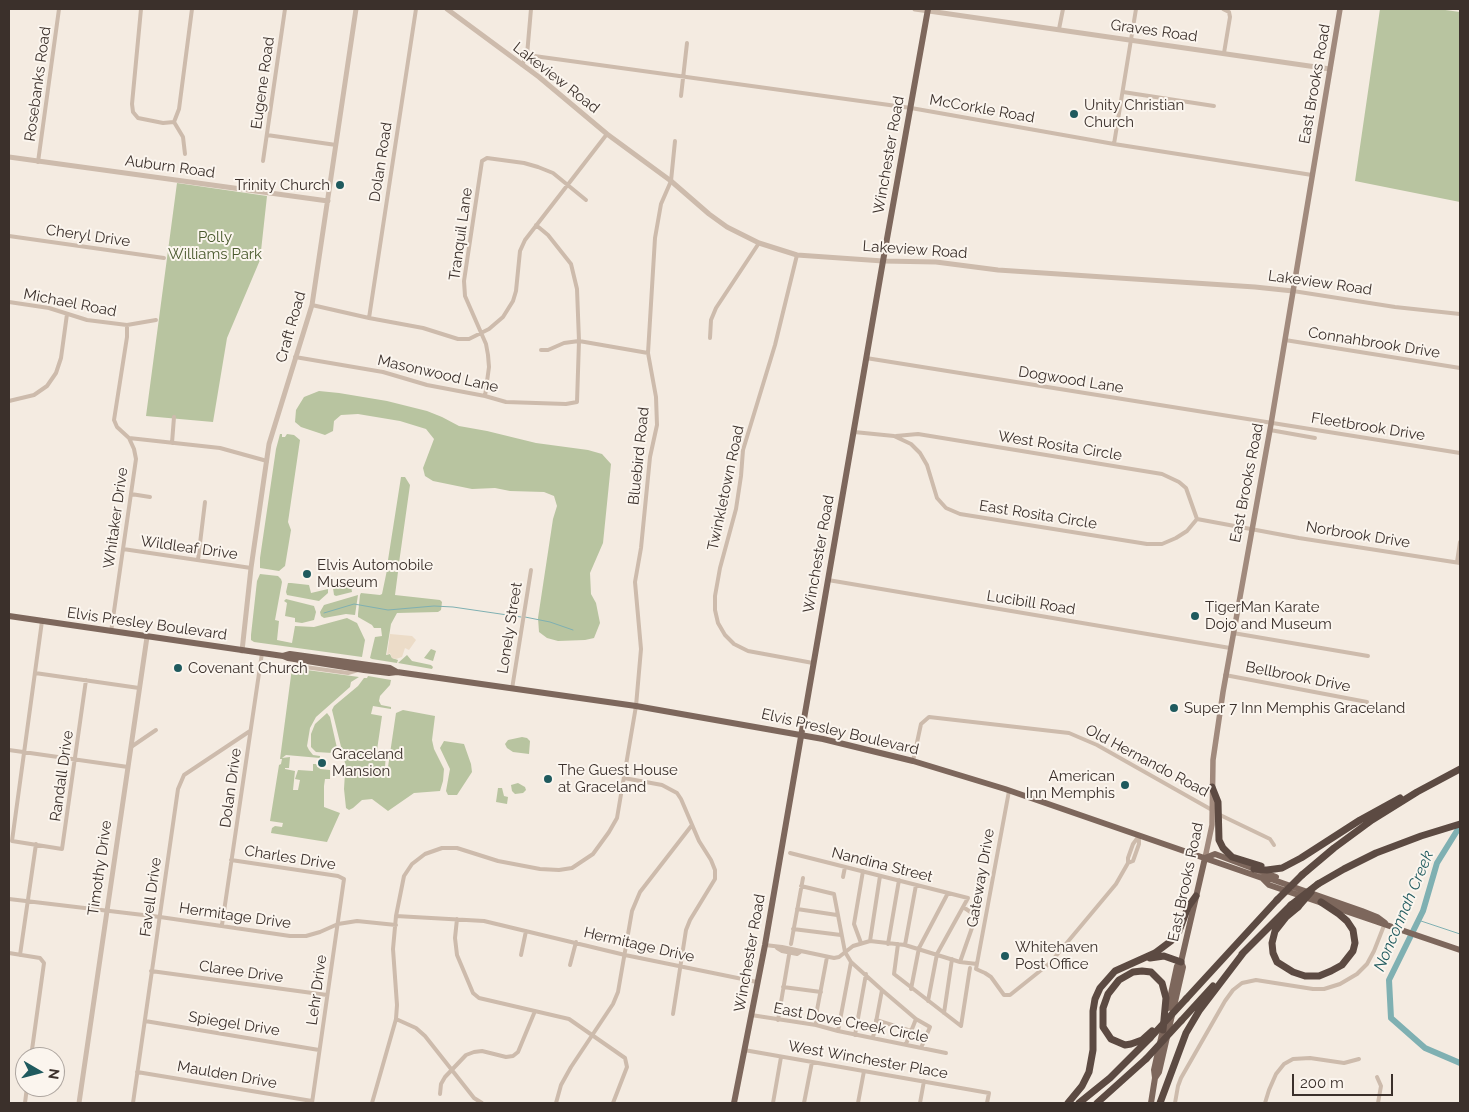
<!DOCTYPE html>
<html>
<head>
<meta charset="utf-8">
<style>
  body { margin:0 }
  #map { position:relative; width:1469px; height:1112px; overflow:hidden; background:#f4ebe1; font-family:Raleway,sans-serif }
  canvas { display:block }
  .frame { position:absolute; inset:0; border:10px solid #3b302b; pointer-events:none }
  .north { position:absolute; left:15px; top:1047px; width:50px; height:50px; box-sizing:border-box; background:#fbf5ee; border:1px solid #aea6a0; border-radius:50%; rotate:98deg; font-size:14px; font-weight:700; line-height:20px; text-align:center; color:#3b302b }
  .north::after { content:''; display:block; margin:auto; width:18px; height:22px; background:#1f5a5e; clip-path:polygon(50% 0,100% 100%,50% 72%,0 100%) }
  .scale { position:absolute; left:1292px; top:1074px; width:101px; height:22px; box-sizing:border-box; border:2px solid #3b302b; border-top:0; padding-left:6px; font-size:15px; line-height:18px; white-space:nowrap; color:#3b302b; -webkit-text-stroke:4px #fbf5ee; paint-order:stroke }
</style>
</head>
<body>
<div id="map">
<canvas width="1469" height="1112"></canvas>
<div class="frame"></div>
<div class="north">N</div>
<div class="scale">200 m</div>
</div>
<script>
const c = document.querySelector('canvas').getContext('2d');
c.lineJoin = 'round';
function fillPath(path, color) {
  c.fillStyle = color;
  c.fill(path, 'evenodd');
}
function shape(rows) {
  const path = new Path2D();
  for (const r of rows) {
    path.moveTo(r[0], r[1]);
    for (let i = 2; i < r.length; i += 2) path.lineTo(r[i], r[i + 1]);
  }
  return path;
}
function stroke(path, color, width, dash) {
  c.strokeStyle = color;
  c.lineWidth = width;
  c.lineCap = dash ? 'butt' : 'round';
  c.setLineDash(dash || []);
  c.stroke(path);
}
function drawText(font, color, halo, rows, align = 'center') {
  c.font = font + ' Raleway,sans-serif';
  c.lineWidth = 4;
  c.setLineDash([]);
  c.textBaseline = 'middle';
  c.strokeStyle = halo;
  c.fillStyle = color;
  for (const [text, x, y, turn = 0] of rows) {
    c.save();
    c.translate(x, y);
    c.rotate((+turn || 0) * Math.PI / 180);
    c.textAlign = isNaN(turn) ? turn : align;
    if (halo) c.strokeText(text, 0, 0);
    c.fillText(text, 0, 0);
    c.restore();
  }
}
const green = shape([
  [1380,9,1438,9,1460,12,1460,202,1355,181],
  [177,183,267,196,260,260,227,338,213,422,146,416],
  [319,391,339,393,387,401,427,411,442,417,459,426,487,431,536,443,588,450,602,454,611,464,603,543,590,573,591,594,596,603,600,623,594,638,585,640,558,641,547,638,539,632,538,618,553,519,557,506,554,496,544,492,510,491,495,488,472,489,433,481,425,476,423,468,434,439,426,429,400,421,358,414,341,415,334,421,333,431,325,435,301,427,295,422,296,410,304,397],
  [280,434,282,434,282,437,285,437,287,434,294,435,300,440,288,522,291,530,285,566,279,571,260,568,260,558,276,449],
  [401,477,405,477,410,485,399,563,388,560],
  [387,570,398,572,395,595,440,600,442,602,441,610,438,612,397,613,391,624,386,655,390,654,392,658,398,660,397,663,372,659,370,658,375,637,382,636,381,628,374,628,372,625,358,617,358,614,360,595,361,593,380,595,382,594],
  [260,574,278,576,281,579,282,582,275,620,279,621,277,640,292,643,295,626,314,627,347,618,357,623,365,640,362,657,254,642,251,640,251,635,257,581],
  [291,583,309,585,311,593,328,589,328,593,319,601,287,595,286,592,288,583],
  [336,585,351,586,352,592,336,596,334,595,333,588],
  [358,595,355,615,346,614,324,618,321,616,320,612,324,605],
  [286,599,314,606,316,612,314,620,302,623,295,622,295,618,285,616,287,603,284,601],
  [431,649,436,651,433,661,424,658],
  [407,655,412,661,431,665,433,667,432,669,398,663],
  [292,668,359,677,351,682,350,687,316,717,310,728,307,746,309,750,313,755,320,756,320,758,286,755,282,758,290,757,289,768,285,768,285,769,295,771,293,790,298,790,300,780,295,779,298,770,313,771,313,764,317,764,317,767,320,767,320,769,330,770,330,779,325,779,324,786,324,807,340,813,327,842,271,833,272,828,275,826,282,827,283,823,270,821,279,765,281,764,282,759,280,759],
  [368,676,391,680,390,685,380,696,379,701,381,705,391,707,391,709,373,706,371,714,382,716,377,750,386,754,385,767,388,767,396,713,403,710,435,716,432,740,434,749,444,769,443,781,440,791,414,793,388,811,372,799,362,800,353,808,349,810,346,808,344,789,345,773,352,772,353,770,345,768,345,763,332,710,334,706,358,686,364,678,367,678],
  [327,713,330,717,337,748,332,753,316,752,311,747,311,734,315,724],
  [522,737,527,738,530,741,529,754,513,752,507,748,505,744,508,740],
  [444,741,464,744,471,764,472,772,457,795,448,795,446,791,450,769,440,748],
  [518,783,525,787,526,790,523,793,515,794,512,791,511,785],
  [498,788,502,788,504,796,508,797,507,804,496,802]
]);
const plaza = shape([
  [390,634,412,636,416,640,409,650,405,648,402,657,396,659,392,658,390,653,387,655]
]);
const stream = shape([
  [324,613,354,604,388,610,434,606,453,607,521,617],
  [525,617,550,622,573,630],
  [1418,920,1460,934]
]);
const river = shape([
  [1460,826,1437,863,1423,911,1389,980,1391,1018,1425,1048,1460,1063]
]);
const minor = shape([
  [141,9,132,104,133,112,138,118,163,123,174,122],
  [1223,9,1229,12,1230,17,1224,53],
  [1059,29,1063,9],
  [527,55,911,108,1114,144,1312,175],
  [522,65,527,55,531,9],
  [1123,92,1214,106],
  [681,96,687,43],
  [267,135,336,145],
  [1114,144,1136,9],
  [185,154,183,137,174,122,179,109,192,9],
  [263,161,285,9],
  [38,162,59,9],
  [9,236,164,258],
  [797,255,775,345,743,450,741,476,736,509,720,568,715,596,715,610,718,623,725,635,734,644,748,651,813,663],
  [1293,291,1395,307,1460,314],
  [9,302,49,308,87,320,127,325,156,320],
  [312,305,369,318,423,328,458,339,469,339,489,329,503,317,513,301,516,291,520,251,525,240,607,134],
  [369,318,416,9],
  [710,338,711,320,716,308,759,243],
  [1285,340,1460,368],
  [541,350,548,350,564,343,579,341,648,353],
  [295,357,383,372,427,385,485,396,506,402,566,404,577,402,579,341,577,289,571,264,548,235,536,225],
  [866,358,1460,453],
  [485,396,489,367,488,355,486,344,465,296,464,281,482,161,487,158,524,163,538,167,553,173,586,200],
  [9,401,34,395,47,386,56,373,61,358,67,314],
  [1270,430,1315,438],
  [854,432,894,436,911,444,920,453,927,465,937,498,946,508,960,514,1147,544,1162,544,1176,538,1187,531,1197,519],
  [896,436,918,434,1162,474,1179,482,1186,488,1197,519],
  [129,438,220,448,267,461],
  [172,443,174,417],
  [131,494,150,497],
  [1197,519,1299,538,1460,563],
  [123,549,251,568],
  [198,560,205,502],
  [1457,562,1460,542],
  [828,580,1230,648],
  [42,621,12,841,62,849,86,680],
  [111,632,136,459,134,449,129,438,117,427,114,420,127,337,127,325],
  [1233,633,1368,656],
  [297,660,302,666,305,667,348,673,358,670],
  [35,673,139,688],
  [1225,675,1367,702],
  [512,689,531,570],
  [131,747,156,730],
  [9,750,128,767],
  [913,761,921,724,929,717,1069,733,1097,745,1212,810],
  [624,778,662,785,677,793,681,799,699,841,711,860,715,870,715,879,690,920,686,930,673,1014],
  [1009,791,976,969,985,973,991,977,1004,995,1010,995,1050,963,1116,884,1128,863],
  [1218,814,1270,839,1274,845],
  [1139,836,1139,844,1133,861,1128,863,1128,858,1133,844,1139,836],
  [790,853,968,898,937,954,928,1001],
  [231,860,338,876,344,879,312,1103],
  [843,877,845,867],
  [801,886,834,894,845,952,851,962,882,990,916,1019,930,1027,921,1048],
  [9,899,160,917,290,936,306,936,320,932,338,924,357,921,396,925],
  [797,909,837,915],
  [396,916,484,921,625,955,757,982],
  [457,919,455,938,457,955,473,993,479,998,569,1019,625,1058,627,1067,613,1103],
  [222,925,262,653],
  [793,929,841,935],
  [870,941,880,876],
  [861,943,854,924,863,871],
  [791,944,803,878],
  [888,944,899,880],
  [898,944,894,974,961,1026,970,968],
  [765,945,782,947,834,958,839,957,853,946,870,941,905,945,960,962,977,964],
  [905,945,916,885],
  [777,948,782,951,797,954,800,952],
  [9,953,40,958,44,963,31,1057],
  [20,955,36,844],
  [521,955,526,931],
  [960,962,974,922,972,913,963,907],
  [570,965,576,942],
  [151,971,327,995],
  [783,987,821,992],
  [911,989,919,948,948,893],
  [944,1013,952,959],
  [751,1015,816,1025,838,1031,946,1053],
  [396,1019,416,1028,425,1036,474,1098,482,1103],
  [778,1020,789,955],
  [876,1020,911,1031],
  [145,1021,319,1050],
  [816,1025,817,1010,827,957],
  [838,1031,851,962],
  [855,1035,866,974],
  [873,1038,882,990],
  [906,1044,916,1019],
  [744,1050,989,1093,987,1103],
  [137,1072,312,1101],
  [1377,1077,1381,1086,1378,1103],
  [440,1094,441,1084,445,1077,466,1055,474,1052,482,1051,506,1057,513,1056,518,1052,535,1011],
  [25,1103,27,1087],
  [133,1103,178,789,184,775,250,731],
  [372,1103,396,1019,397,1005,393,949,396,916,404,876,412,864,425,854,442,848,457,848,498,861,540,869,559,870,572,868,593,854,609,832,617,818,636,706,641,649,635,582,641,548,650,457,657,425,656,397,648,353,655,238,661,204,671,181,675,141],
  [556,1103,561,1085,571,1067,613,1004,618,992,632,911,640,892,692,825],
  [773,1103,781,1057],
  [804,1103,812,1062],
  [858,1103,864,1071],
  [920,1103,924,1081],
  [1175,1103,1178,1086,1181,1078,1225,1001,1233,990,1242,983,1256,980,1313,989,1324,989,1340,984,1357,974,1367,964,1374,951,1385,923],
  [1265,1103,1269,1090,1276,1074,1284,1064,1293,1059,1310,1058,1344,1063,1359,1059]
]);
const tertiary = shape([
  [447,9,539,77,607,134,671,181,709,214,727,227,759,243,797,255,883,261,936,262,998,270,1255,287,1293,291],
  [915,9,1330,69],
  [9,157,328,201],
  [242,651,251,568,269,444,312,305,356,9],
  [79,1103,147,637]
]);
const secondary = shape([
  [1205,858,1212,825,1213,760,1223,692,1271,424,1340,9]
]);
const primary = shape([
  [9,616,283,656,288,658,364,670,389,673,397,672,636,706,823,739,913,761,1005,789,1262,878,1271,879,1299,889,1362,911,1377,917,1385,923],
  [283,656,290,654,390,668,397,672],
  [1205,858,1215,854,1276,877],
  [1262,878,1269,885,1460,950],
  [1168,1008,1177,966,1181,962],
  [1155,1078,1159,1072,1183,967,1181,962,1205,858],
  [734,1103,765,945,883,261,928,9],
  [1151,1103,1155,1078,1154,1070,1164,1025]
]);
const motorway = shape([
  [1212,787,1218,802,1219,840,1223,848,1232,857,1261,866],
  [1254,869,1267,870,1282,868,1301,858,1360,820,1400,798],
  [1302,875,1334,848,1372,820,1417,792,1460,769],
  [1318,884,1344,869,1376,853,1421,836,1460,824],
  [1298,907,1286,917,1275,931,1272,943,1273,953,1277,962,1293,972,1305,976,1319,976,1331,971,1342,965,1353,951,1355,943,1353,930,1347,921,1339,914,1321,902],
  [1242,954,1291,905],
  [1150,958,1164,956,1181,962],
  [1186,999,1277,900],
  [1181,1021,1213,986],
  [1152,1031,1142,1040,1131,1044,1125,1045,1111,1039,1103,1027,1103,1008,1108,994,1119,980,1133,972,1142,971,1151,972,1162,983,1166,998,1163,1030],
  [1068,1103,1082,1086,1089,1072,1093,1050,1093,1011,1095,999,1100,988,1115,971,1155,953,1171,941,1179,931,1188,907,1196,896],
  [1079,1103,1110,1078,1150,1038],
  [1097,1103,1146,1059],
  [1160,1103,1186,1033,1199,1011,1244,952]
]);
const motorwayBridge = shape([
  [1277,900,1302,875],
  [1291,905,1318,884],
  [1298,907,1311,892],
  [1150,1038,1186,999],
  [1146,1059,1181,1021]
]);
const markers = [
  [1074,114,5,"#1f5a5e"],
  [340,185,5,"#1f5a5e"],
  [307,574,5,"#1f5a5e"],
  [1195,616,5,"#1f5a5e"],
  [178,668,5,"#1f5a5e"],
  [1174,708,5,"#1f5a5e"],
  [322,763,5,"#1f5a5e"],
  [548,779,5,"#1f5a5e"],
  [1125,785,5,"#1f5a5e"],
  [1005,956,5,"#1f5a5e"]
];
const streetNames = [
  ["Graves Road",1154,31,8],
  ["Lakeview Road",556,78,38],
  ["Eugene Road",263,83,-82],
  ["Rosebanks Road",38,84,-82],
  ["East Brooks Road",1315,84,-80],
  ["McCorkle Road",982,109,10],
  ["Winchester Road",889,155,-80],
  ["Dolan Road",381,162,-81],
  ["Auburn Road",170,167,8],
  ["Tranquil Lane",461,234,-82],
  ["Cheryl Drive",88,236,8],
  ["Lakeview Road",915,250,4],
  ["Lakeview Road",1320,283,8],
  ["Michael Road",70,303,11],
  ["Craft Road",291,327,-74],
  ["Connahbrook Drive",1374,343,9],
  ["Masonwood Lane",438,374,13],
  ["Dogwood Lane",1071,380,9],
  ["Fleetbrook Drive",1368,427,9],
  ["West Rosita Circle",1060,446,9],
  ["Bluebird Road",639,456,-84],
  ["East Brooks Road",1247,483,-79],
  ["Twinkletown Road",726,488,-78],
  ["East Rosita Circle",1038,515,9],
  ["Whitaker Drive",116,518,-82],
  ["Norbrook Drive",1358,535,9],
  ["Wildleaf Drive",189,548,8],
  ["Winchester Road",819,554,-80],
  ["Lucibill Road",1031,603,9],
  ["Elvis Presley Boulevard",147,624,8],
  ["Lonely Street",510,628,-81],
  ["Bellbrook Drive",1298,677,11],
  ["Elvis Presley Boulevard",840,732,13],
  ["Old Hernando Road",1147,761,28],
  ["Randall Drive",62,776,-82],
  ["Dolan Drive",231,788,-82],
  ["Charles Drive",290,858,9],
  ["Nandina Street",882,865,14],
  ["Timothy Drive",100,868,-82],
  ["Gateway Drive",981,878,-80],
  ["East Brooks Road",1186,882,-78],
  ["Favell Drive",151,897,-82],
  ["Hermitage Drive",235,916,8],
  ["Hermitage Drive",639,945,13],
  ["Winchester Road",750,953,-80],
  ["Claree Drive",241,972,8],
  ["Lehr Drive",317,990,-82],
  ["East Dove Creek Circle",851,1023,11],
  ["Spiegel Drive",234,1024,9],
  ["West Winchester Place",868,1060,10],
  ["Maulden Drive",227,1075,10]
];
const poiNames = [
  ["Unity Christian",1084,105],
  ["Church",1084,122],
  ["Trinity Church",330,185,"right"],
  ["Elvis Automobile",317,565],
  ["Museum",317,582],
  ["TigerMan Karate",1205,607],
  ["Dojo and Museum",1205,624],
  ["Covenant Church",188,668],
  ["Super 7 Inn Memphis Graceland",1184,708],
  ["Graceland",332,754],
  ["Mansion",332,771],
  ["The Guest House",558,770],
  ["at Graceland",558,787],
  ["American",1115,776,"right"],
  ["Inn Memphis",1115,793,"right"],
  ["Whitehaven",1015,947],
  ["Post Office",1015,964]
];
const parkNames = [
  ["Polly",215,237],
  ["Williams Park",215,254]
];
const waterNames = [
  ["Nonconnah Creek",1404,911,-67]
];
fillPath(green, '#b8c4a0');
fillPath(plaza, '#ecdcc8');
stroke(stream, '#7fb0b2', 1);
stroke(river, '#7fb0b2', 6);
stroke(minor, '#cdbbac', 4);
stroke(tertiary, '#cdbbac', 5);
stroke(secondary, '#a18a7d', 5.5);
stroke(primary, '#7d675c', 6);
stroke(motorway, '#5c4a42', 7);
stroke(motorwayBridge, '#5c4a42', 7);
for (const [x, y, r, color] of markers) {
  const dot = new Path2D();
  dot.arc(x, y, r, 0, 2 * Math.PI);
  c.fillStyle = color;
  c.fill(dot);
  stroke(dot, '#fbf5ee', 2);
}
drawText('15px', '#3b302b', '#fbf5ee', streetNames);
drawText('15px', '#3b302b', '#fbf5ee', poiNames, 'left');
drawText('15px', '#4a5a2e', '#fbf5ee', parkNames);
drawText('italic 16px', '#1f5a5e', '#fbf5ee', waterNames);
</script>
</body>
</html>
